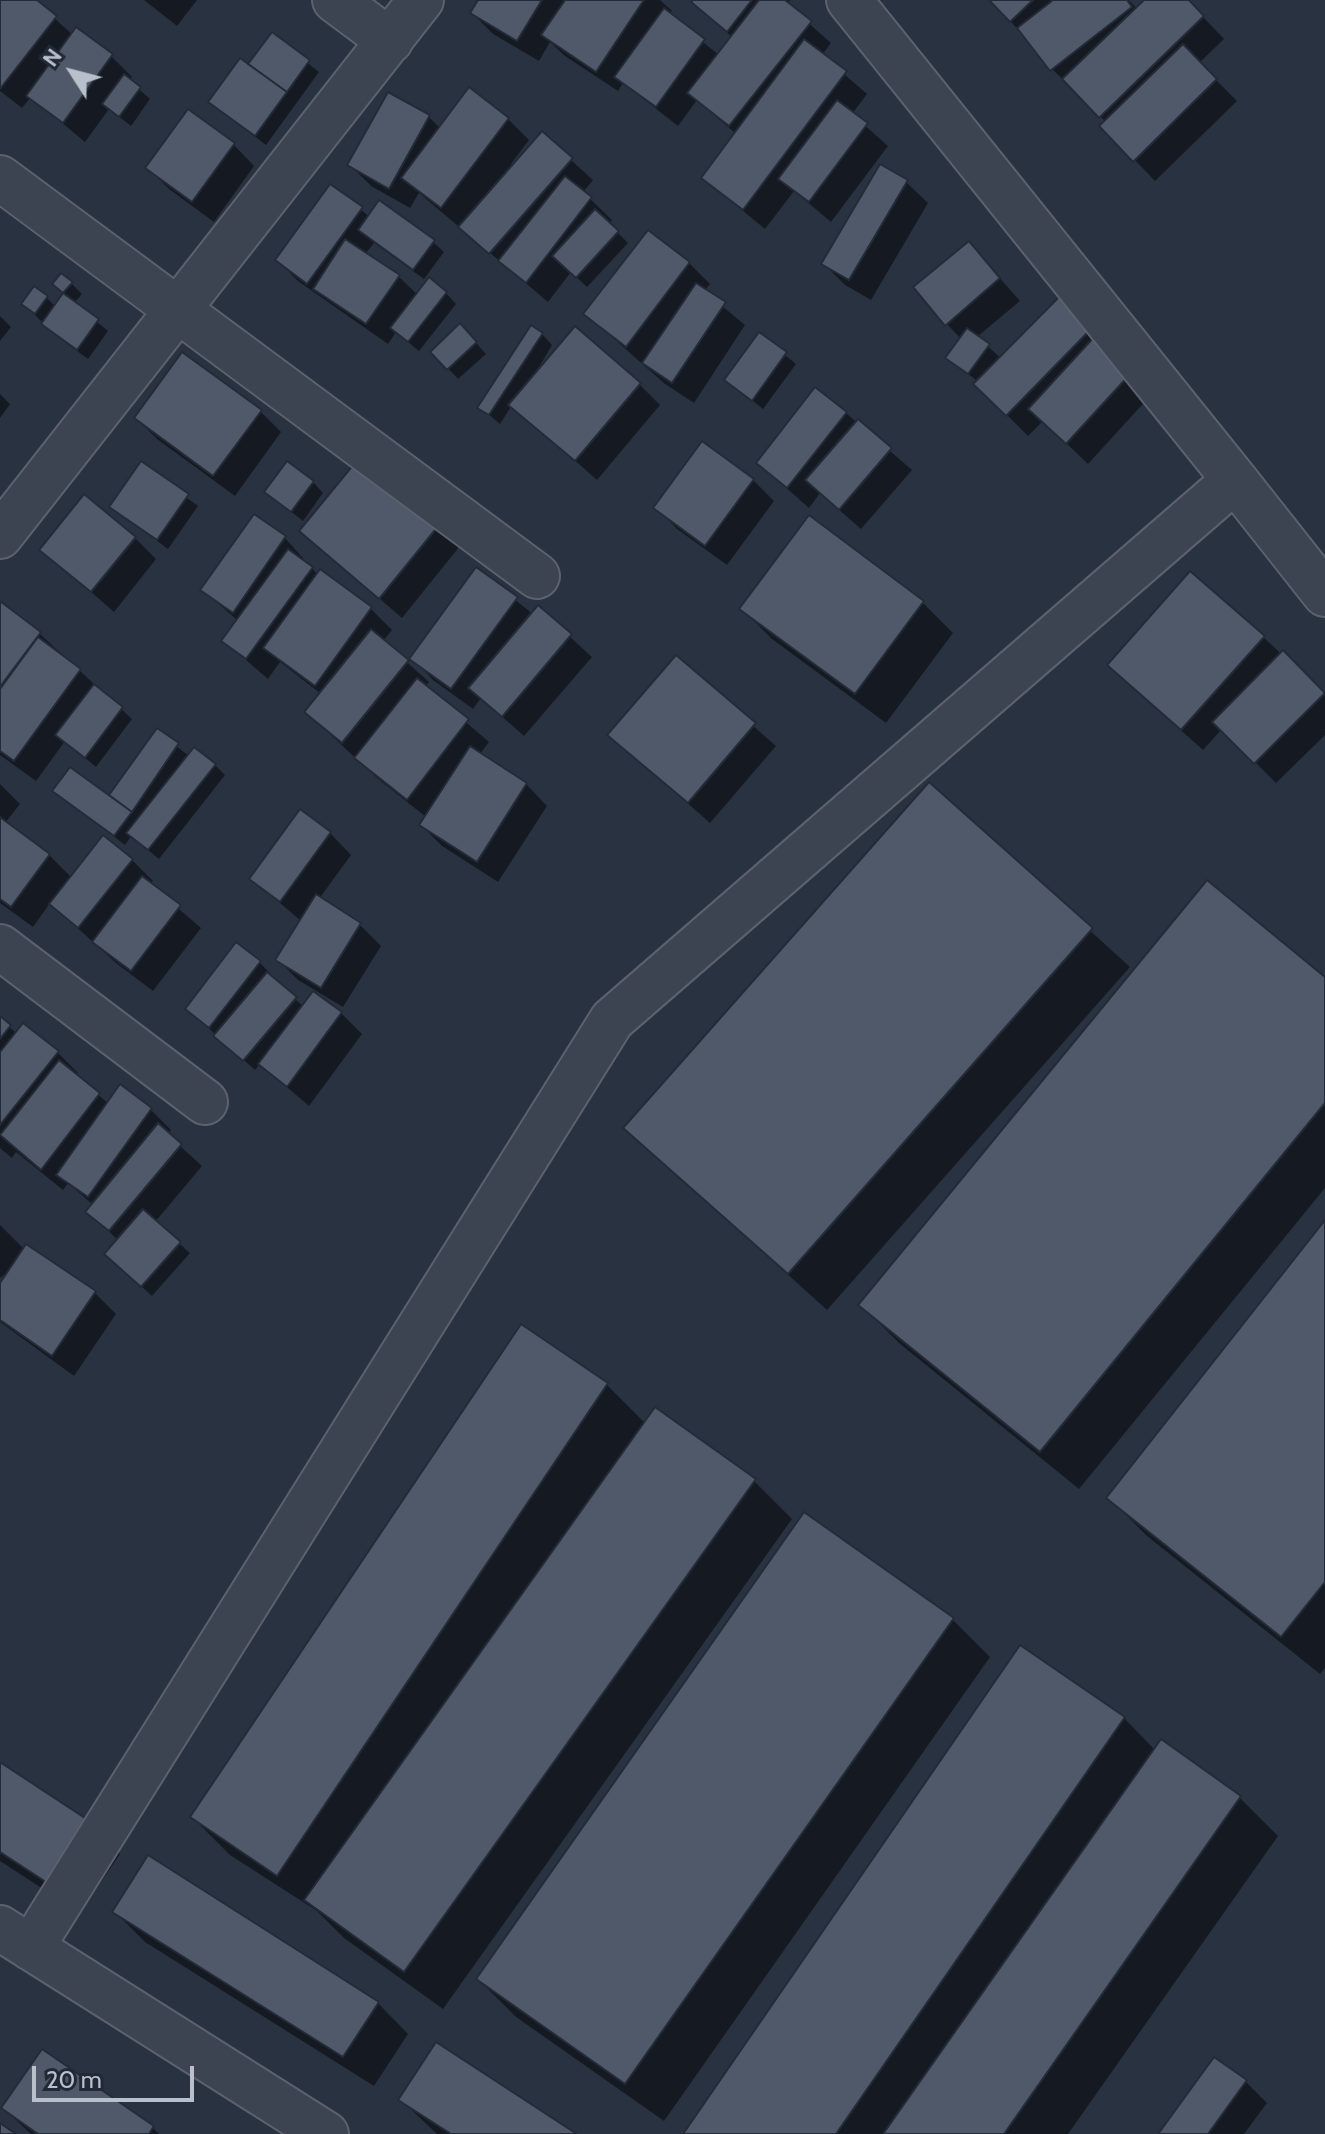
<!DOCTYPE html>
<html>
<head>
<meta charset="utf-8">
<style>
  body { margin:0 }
  #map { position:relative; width:1325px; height:2134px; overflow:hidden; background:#293241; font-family:Cabin,sans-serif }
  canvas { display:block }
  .north { position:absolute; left:32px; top:32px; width:80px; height:80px; -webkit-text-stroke:6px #222936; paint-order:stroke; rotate:306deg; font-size:22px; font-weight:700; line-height:32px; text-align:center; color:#bac0cb }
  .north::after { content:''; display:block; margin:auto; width:28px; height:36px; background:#bac0cb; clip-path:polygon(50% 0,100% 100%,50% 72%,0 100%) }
  .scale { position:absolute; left:32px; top:2066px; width:162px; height:36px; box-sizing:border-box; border:4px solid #bac0cb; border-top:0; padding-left:10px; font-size:24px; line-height:28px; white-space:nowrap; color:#bac0cb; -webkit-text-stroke:6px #222936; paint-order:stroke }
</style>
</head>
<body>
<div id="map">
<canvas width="1325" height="2134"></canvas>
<div class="north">N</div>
<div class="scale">20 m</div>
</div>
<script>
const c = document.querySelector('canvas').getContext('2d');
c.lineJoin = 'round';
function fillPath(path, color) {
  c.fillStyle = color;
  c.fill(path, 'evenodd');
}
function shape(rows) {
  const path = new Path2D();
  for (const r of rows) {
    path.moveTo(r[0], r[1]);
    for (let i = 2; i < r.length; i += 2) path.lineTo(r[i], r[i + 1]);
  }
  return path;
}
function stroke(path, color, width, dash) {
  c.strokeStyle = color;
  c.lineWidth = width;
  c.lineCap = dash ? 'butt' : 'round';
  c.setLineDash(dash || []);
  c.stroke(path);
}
const shadow = shape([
  [0,0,34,0,73,35,111,56,132,77,130,81,150,99,131,126,109,109,85,142,31,97,22,108,0,91],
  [144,0,197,0,177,26],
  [480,0,660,0,672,11,669,15,719,55,733,38,691,0,790,0,787,4,831,43,822,55,867,94,852,114,888,146,831,222,794,191,765,229,703,178,736,134,697,100,678,126,623,83,618,91,565,56,550,42,539,61,493,34,472,13],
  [992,0,1129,0,1137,9,1147,0,1187,0,1224,39,1199,63,1237,101,1155,181,1102,126,1106,122,1052,69],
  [272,35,319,72,266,145,210,102,249,67],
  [429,117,441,129,508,119,529,140,511,164,514,166,542,134,593,180,583,192,612,220,609,224,628,243,587,287,571,272,548,302,419,193,410,208,371,186,350,165],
  [233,144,254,166,214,222,169,189,148,168],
  [906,182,928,203,871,300,845,285,824,264],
  [331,186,370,217,433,242,444,252,424,279,374,243,365,254,398,276,418,295,446,293,456,304,419,351,396,332,388,344,298,281,277,260],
  [969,243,1020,301,977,337,1002,359,1059,300,1152,394,1088,464,1043,421,1028,436,976,384,978,382,948,357,961,339,947,324],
  [689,263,710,284,704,291,745,325,694,403,665,384,586,314],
  [71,283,82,294,74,303,108,331,88,359,54,334,24,304,47,298,56,307,65,294,55,284],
  [0,316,11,327,0,341],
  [542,334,552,345,531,381,639,384,660,405,597,480,512,405,500,424,480,407],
  [760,335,796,364,763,409,727,380],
  [470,336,486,354,458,379,433,352],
  [0,394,10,404,0,418],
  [260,411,281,432,235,496,157,439,136,418],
  [846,413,912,470,861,529,820,493,809,508,758,463],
  [141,464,198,506,168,549,111,507],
  [753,480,774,501,727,565,677,529,656,507],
  [313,482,323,493,303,521,266,492],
  [254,516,285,538,318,575,320,572,371,609,392,630,383,641,429,682,425,687,489,742,480,754,526,784,547,806,498,882,442,846,421,825,426,817,378,779,306,712,321,694,280,662,268,679,224,641,238,621,203,590],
  [443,520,464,541,402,618,301,531],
  [135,538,156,559,114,612,42,549],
  [476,569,533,614,538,608,592,657,524,736,481,698,473,709,433,680,412,658],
  [922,602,953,633,886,723,772,639,742,609],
  [0,604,40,634,132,719,96,767,65,741,36,781,0,755],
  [1263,637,1325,694,1325,735,1276,783,1222,729,1203,750,1131,686],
  [676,658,776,746,710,823,610,735],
  [157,731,189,756,215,765,225,775,159,859,131,836,125,845,55,791,109,798],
  [0,784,20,804,5,823,49,855,72,878,132,860,153,881,150,884,201,928,153,991,116,963,50,903,33,927,0,903],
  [929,784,1130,967,827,1310,626,1128],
  [330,833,351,855,319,899,360,925,381,946,343,1007,298,980,277,959,301,921,252,879],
  [259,962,270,973,268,975,304,1007,341,1013,362,1034,309,1106,260,1064,255,1070,187,1009],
  [1325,980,1325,1188,1079,1489,899,1343,861,1305],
  [0,1018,17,1034,57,1052,78,1073,76,1076,109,1104,150,1109,171,1130,168,1135,202,1166,155,1222,190,1253,152,1296,117,1264,119,1241,88,1212,93,1205,68,1183,63,1190,16,1152,12,1158,0,1148],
  [1325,1223,1325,1668,1320,1674,1147,1536,1109,1498],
  [0,1225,25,1250,95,1293,116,1314,74,1376,0,1322,0,1286,11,1270,0,1278],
  [606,1384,646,1424,754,1481,792,1519,443,2009,344,1938,317,1911,230,1855,192,1817],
  [952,1619,990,1657,664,2121,516,2017,478,1979],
  [1124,1718,1155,1750,1161,1742,1240,1798,1278,1836,1068,2134,685,2134],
  [0,1765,90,1824,120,1854,80,1913,0,1861],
  [115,1912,378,2003,408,2034,374,2086,145,1942],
  [1246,2082,1267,2103,1244,2134,1160,2134],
  [401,2100,573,2134,437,2134],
  [3,2108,153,2128,159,2134,31,2134]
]);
const building = shape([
  [0,0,37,0,57,16,0,89,0,0],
  [478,0,542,0,517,41,470,13,478,0],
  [565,0,644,0,596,72,541,35,565,0],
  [693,0,752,0,727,32,691,2,693,0],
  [759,0,785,0,812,21,729,126,687,93,759,0],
  [989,0,1033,0,1010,22,989,0],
  [1053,0,1127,0,1132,7,1050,71,1017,28,1053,0],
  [1144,0,1189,0,1204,16,1099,118,1062,79,1144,0],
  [664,8,705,39,656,107,614,77,664,8],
  [76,27,113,54,63,123,26,96,76,27],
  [272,32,310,60,287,92,248,64,272,32],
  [804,39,847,71,743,210,701,178,804,39],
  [1183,44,1217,79,1133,162,1099,126,1183,44],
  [240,58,287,92,255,136,208,102,240,58],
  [124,74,141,87,119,117,102,104,124,74],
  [469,87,509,118,441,208,401,178,469,87],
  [388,92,430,115,389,189,347,165,388,92],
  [837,100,868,123,809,202,778,179,837,100],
  [188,109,235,143,192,202,145,168,188,109],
  [542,131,573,158,489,254,458,227,542,131],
  [880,164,908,180,849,280,821,264,880,164],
  [565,176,592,197,526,283,498,261,565,176],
  [330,184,363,207,307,284,275,260,330,184],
  [379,200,435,240,413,270,358,230,379,200],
  [595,209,619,231,576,278,552,256,595,209],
  [648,230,690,262,626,347,583,314,648,230],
  [345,239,400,275,366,324,313,289,345,239],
  [969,241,1000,278,945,326,913,287,969,241],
  [61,273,73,282,63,293,52,284,61,273],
  [429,277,447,292,408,342,390,328,429,277],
  [696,283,726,302,672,383,642,363,696,283],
  [34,286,48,296,35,314,21,304,34,286],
  [63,293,99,319,77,350,41,324,63,293],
  [1059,297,1091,329,1006,416,973,384,1059,297],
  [460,323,477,342,447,370,430,352,460,323],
  [531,325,543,333,489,415,477,408,531,325],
  [575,326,641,383,575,461,508,405,575,326],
  [967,328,990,344,968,374,945,358,967,328],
  [759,332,787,352,752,401,724,380,759,332],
  [1095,336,1133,371,1066,444,1028,409,1095,336],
  [182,352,262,410,213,476,134,418,182,352],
  [815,387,847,412,787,488,756,463,815,387],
  [858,419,892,448,839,510,805,480,858,419],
  [702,441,754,479,705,546,653,508,702,441],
  [363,453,444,519,379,599,299,531,363,453],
  [141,461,189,494,157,540,109,507,141,461],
  [287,461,314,481,291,512,264,492,287,461],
  [84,494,136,537,91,592,39,550,84,494],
  [254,514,286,536,233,613,200,590,254,514],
  [809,515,924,601,855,694,739,609,809,515],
  [288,549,313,567,246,659,221,641,288,549],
  [476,567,518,597,451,689,409,659,476,567],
  [320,569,372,607,315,686,263,648,320,569],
  [1190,571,1265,636,1181,730,1107,665,1190,571],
  [0,601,41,632,0,687,0,601],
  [538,605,572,634,502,717,468,688,538,605],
  [371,629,409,660,342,743,304,712,371,629],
  [38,637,81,669,14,761,0,751,0,689,38,637],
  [1283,650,1325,693,1254,764,1212,722,1283,650],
  [676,655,756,723,688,803,607,735,676,655],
  [417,678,469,719,407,800,354,758,417,678],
  [94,684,123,707,85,758,55,735,94,684],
  [157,728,179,743,132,812,109,795,157,728],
  [470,746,527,783,477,862,419,825,470,746],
  [194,747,216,764,148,850,126,833,194,747],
  [70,767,132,812,114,836,52,791,70,767],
  [929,782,1093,928,788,1274,623,1128,929,782],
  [300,809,331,832,280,902,249,879,300,809],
  [0,817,50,854,11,907,0,899,0,817],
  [103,835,133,859,78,928,49,904,103,835],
  [142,876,181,905,131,971,92,942,142,876],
  [1207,880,1325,977,1325,1103,1040,1452,858,1305,1207,880],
  [316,894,361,923,321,988,275,960,316,894],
  [236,942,261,961,209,1028,185,1009,236,942],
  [267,972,297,997,243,1061,213,1036,267,972],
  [313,991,342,1012,287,1087,258,1064,313,991],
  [0,1016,11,1025,0,1039,0,1016],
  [23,1023,59,1051,0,1125,0,1052,23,1023],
  [59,1060,100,1093,41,1170,0,1135,59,1060],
  [120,1084,152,1108,88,1197,56,1175,120,1084],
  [158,1123,182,1144,109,1231,85,1212,158,1123],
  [143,1209,181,1242,141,1287,104,1254,143,1209],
  [1325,1220,1325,1582,1281,1637,1106,1498,1325,1220],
  [26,1244,96,1291,52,1356,0,1320,0,1283,26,1244],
  [521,1324,608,1383,277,1876,190,1817,521,1324],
  [655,1407,756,1479,404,1972,304,1900,655,1407],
  [804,1512,954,1618,625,2084,476,1979,804,1512],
  [1020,1645,1125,1717,836,2134,683,2134,1020,1645],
  [1161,1739,1241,1796,1004,2134,883,2134,1161,1739],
  [0,1762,91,1822,49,1884,0,1852,0,1762],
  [148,1855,379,2002,343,2057,112,1912,148,1855],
  [436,2042,577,2134,451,2134,398,2100,436,2042],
  [42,2049,154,2126,149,2134,38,2134,1,2108,42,2049],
  [1214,2057,1247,2080,1208,2134,1158,2134,1214,2057],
  [0,2123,16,2134,0,2134,0,2123]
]);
const minor = shape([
  [335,0,390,41],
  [849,0,1235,480],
  [0,178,537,576],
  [0,536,421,0],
  [0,947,205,1102],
  [0,1928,326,2134],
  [31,1948,612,1020,1235,480,1325,594]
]);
fillPath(shadow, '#0007');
fillPath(building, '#505969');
stroke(building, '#242b38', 2);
stroke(minor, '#5b626e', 48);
stroke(minor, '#3d4451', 44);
</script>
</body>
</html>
